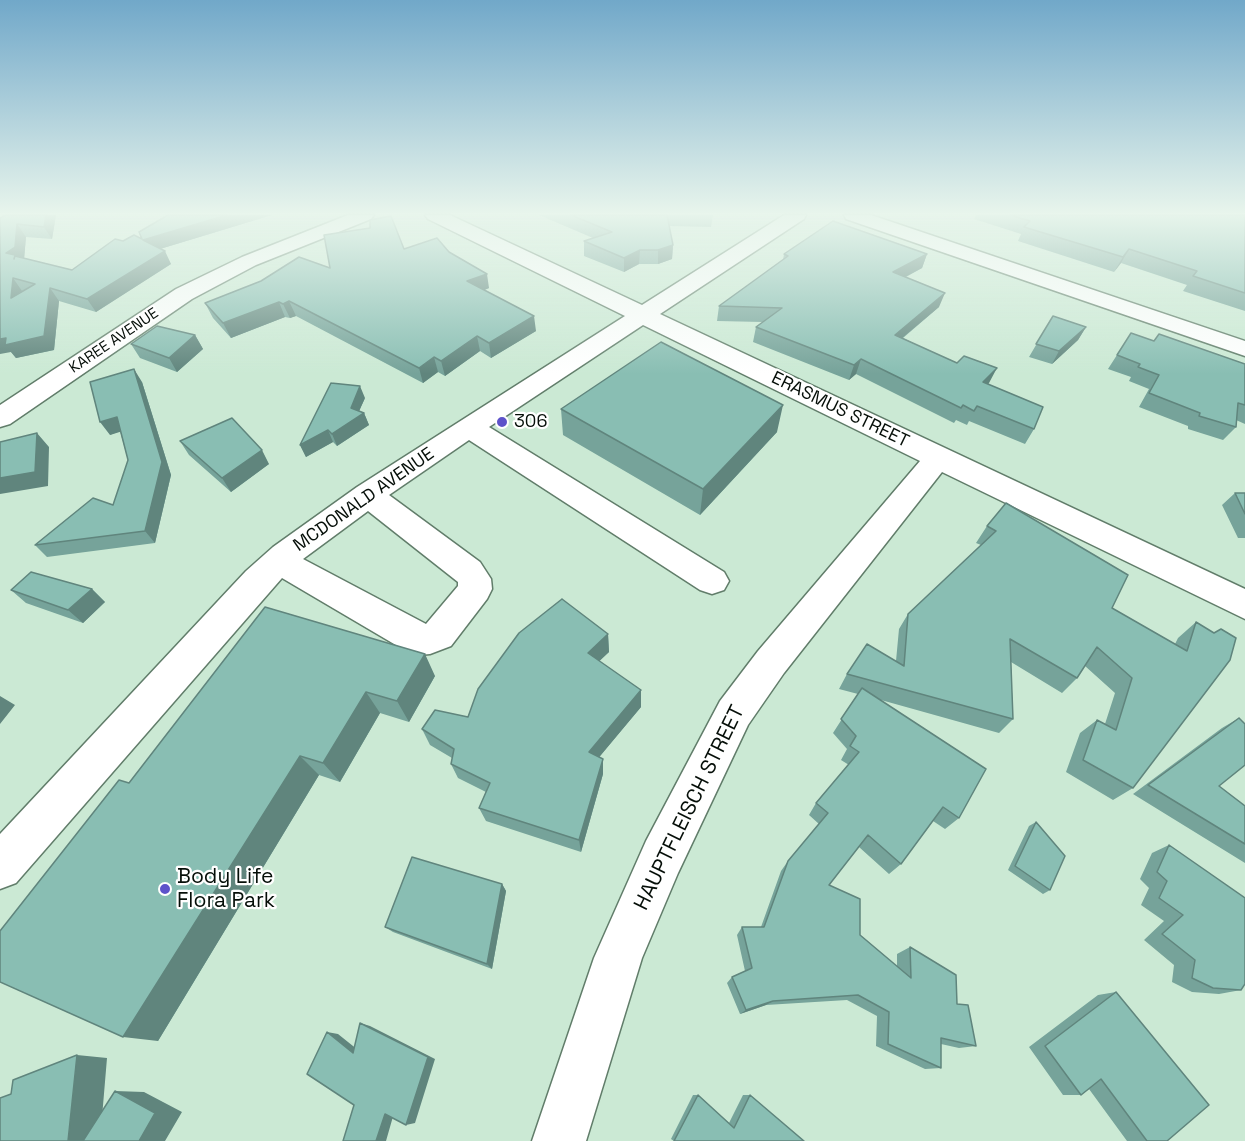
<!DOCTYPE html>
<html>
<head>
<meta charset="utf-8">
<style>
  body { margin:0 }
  canvas { display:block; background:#cbe9d4 }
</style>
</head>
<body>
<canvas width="1245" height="1141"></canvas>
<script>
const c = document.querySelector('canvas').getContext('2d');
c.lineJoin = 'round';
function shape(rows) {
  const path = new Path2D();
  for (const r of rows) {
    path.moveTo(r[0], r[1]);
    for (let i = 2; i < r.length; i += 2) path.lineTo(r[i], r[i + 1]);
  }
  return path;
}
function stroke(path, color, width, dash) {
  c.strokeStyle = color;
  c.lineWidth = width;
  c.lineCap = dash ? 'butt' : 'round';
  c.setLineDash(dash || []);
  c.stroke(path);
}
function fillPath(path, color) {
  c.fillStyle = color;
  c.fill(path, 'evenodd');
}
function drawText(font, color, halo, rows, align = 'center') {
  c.font = font + ' "Space Grotesk",sans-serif';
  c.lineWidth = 4.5;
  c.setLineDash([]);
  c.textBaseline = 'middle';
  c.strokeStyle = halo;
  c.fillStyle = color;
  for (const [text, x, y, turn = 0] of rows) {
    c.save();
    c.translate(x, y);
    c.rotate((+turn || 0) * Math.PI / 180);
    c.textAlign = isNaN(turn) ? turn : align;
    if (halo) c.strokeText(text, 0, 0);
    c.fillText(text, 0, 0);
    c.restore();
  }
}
const minor = shape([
  [348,215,374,215,371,219,256,265,192,299,10,424,0,427,0,405,176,289,242,257,348,215],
  [425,215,450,215,642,305,784,215,806,215,804,219,660,314,1245,589,1245,619,942,472,784,673,748,725,678,873,642,958,586,1141,532,1141,594,958,646,841,720,701,758,651,920,461,643,325,489,427,724,572,729,581,724,590,712,594,700,590,469,440,389,495,480,562,491,579,492,589,487,599,451,646,430,654,419,655,406,651,282,578,16,883,0,889,0,834,246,571,273,547,357,487,625,316,428,219,425,215],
  [368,511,458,582,458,586,426,624,303,559,368,511],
  [844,215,871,215,1245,341,1245,356,846,219,844,215]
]);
const wall = shape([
  [6,215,56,215,52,239,26,237,24,258,72,270,123,241,142,239,168,215,272,215,160,249,171,264,96,312,59,301,54,350,16,358,11,352],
  [539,215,713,215,711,227,669,226,673,245,672,259,658,264,639,264,624,272,584,256,584,241,593,238],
  [976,215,1245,215,1245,311,1183,291,1187,285,1121,263,1114,272,1018,241,1021,234,974,219],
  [404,249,449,252,489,288,484,290,536,331,491,358,480,351,445,376,438,372,423,383,296,316,290,318,285,317,231,338,213,318,205,303,330,268],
  [784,254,927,254,922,268,906,277,939,307,903,338,989,383,988,384,1034,429,1025,444,969,421,967,425,956,420,954,423,856,374,849,380,753,342,756,327,763,322,717,321,719,306,783,260],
  [1053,316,1086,327,1078,340,1052,364,1029,357],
  [1131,333,1154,341,1245,364,1245,424,1236,420,1236,427,1223,440,1188,429,1188,426,1139,407,1149,389,1129,381,1131,377,1108,369],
  [195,335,203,349,177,372,140,358,131,344],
  [142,382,171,475,155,543,47,557,35,545,113,505,128,460,120,431,110,435],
  [365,398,359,411,364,413,369,425,337,446,333,442,306,457,300,445],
  [561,409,777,432,700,515,563,435],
  [180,441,269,464,231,492,189,455],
  [1235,493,1245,493,1245,538,1238,538,1222,505],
  [1006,503,1112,608,1175,644,1178,638,1196,622,1214,633,1133,788,1113,800,1066,772,1080,733,1097,720,1105,724,1115,693,1085,666,1077,678,1062,693,1011,662,1013,719,999,733,881,700,959,818,945,829,933,821,901,864,889,874,859,847,829,885,860,935,897,967,897,954,910,947,957,1004,976,1046,959,1048,941,1044,941,1068,925,1069,876,1046,877,1016,847,1000,766,1005,740,1014,727,983,732,977,745,971,737,935,742,927,761,927,781,871,788,861,819,824,809,815,816,803,849,765,841,760,847,749,833,733,858,694,839,689,847,674,896,661,899,629,908,614,981,545,976,543,987,526],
  [92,589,105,602,83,623,26,603,11,590],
  [265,607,435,676,409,722,380,713,340,782,319,775,158,1041,129,783],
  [608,634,609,652,599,661,641,690,641,707,599,757,603,774,581,852,486,821,479,808,486,792,458,778,451,764,452,758,430,745,422,729,468,717],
  [1239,718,1219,786,1245,806,1245,863,1133,794,1222,728],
  [1036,822,1050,890,1043,894,1008,870,1029,826],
  [1169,845,1241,990,1219,994,1192,992,1172,982,1174,965,1144,940,1164,921,1141,905,1149,888,1140,879,1152,853],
  [502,884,506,891,492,969,393,932,385,927],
  [1116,992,1167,1141,1127,1141,1089,1089,1081,1095,1063,1095,1029,1047,1098,995],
  [693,1095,698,1095,729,1123,743,1095,750,1095,804,1141,674,1141,671,1139]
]);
const shadedWall = shape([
  [46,215,56,215,52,239,44,227],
  [227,215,272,215,150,252,143,240],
  [17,224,26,237,24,260,6,253],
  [673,245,672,259,658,264,658,250],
  [1129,249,1121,263,1114,272,1123,257],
  [640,250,639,264,624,272,624,258],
  [165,251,171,264,96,312,87,299],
  [927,254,922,268,888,286,893,272],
  [487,274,489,288,470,296,467,281],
  [13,278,22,291,11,298],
  [50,288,59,301,54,350,16,358,11,352,0,354,0,339],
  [945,293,939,307,889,349,895,335],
  [289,301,296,316,290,318,283,304],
  [279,302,285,317,231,338,223,323],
  [534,316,536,331,491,358,489,343],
  [1086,327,1078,340,1052,364,1059,351],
  [195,335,203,349,177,372,169,358],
  [477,336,480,351,445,376,441,361],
  [434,357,438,372,423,383,419,368],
  [861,359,856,374,849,380,854,365],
  [997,368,989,383,976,397,983,382],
  [134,369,142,382,171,475,155,543,145,531],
  [360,386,365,398,356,418,364,413,369,425,337,446,332,434,351,408],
  [783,405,777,432,700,515,703,489],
  [117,417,126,430,110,435,100,422],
  [328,430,333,442,306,457,300,445],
  [37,433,49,447,48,486,0,494,0,478],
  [262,450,269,464,231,492,222,478],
  [92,589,105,602,83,623,68,610],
  [608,634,609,652,589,671,588,653],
  [425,654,435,676,409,722,397,701],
  [641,690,641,707,591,767,589,752],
  [366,692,380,713,340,782,323,763],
  [0,696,15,705,0,724],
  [300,756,319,775,158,1041,123,1037],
  [603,759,603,774,581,852,579,840],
  [502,884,506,891,492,969,487,964],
  [773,1001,766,1005,740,1014,746,1010],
  [360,1023,370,1026,435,1059,415,1123,406,1125],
  [327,1032,338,1034,363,1054,353,1053],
  [77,1055,107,1058,100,1141,68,1141],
  [115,1091,144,1092,182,1112,165,1141,139,1141],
  [394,1113,386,1141,376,1141,385,1114]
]);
const building = shape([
  [6,215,46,215,44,227,17,224,15,247,6,253,15,255,14,259,15,256,72,270,115,239,123,241,134,235,142,239,139,232,168,215,227,215,143,240,165,251,87,299,50,288,44,336,5,345,6,338,0,339,0,218,6,215],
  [13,278,35,284,11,298,13,278],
  [571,215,667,215,673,245,658,250,640,250,624,258,584,241,612,232,571,215],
  [1010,215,1245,215,1245,293,1193,276,1197,271,1129,249,1123,257,1024,227,1030,221,1010,215],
  [391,216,404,249,437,238,449,252,487,274,467,281,534,316,489,343,477,336,441,361,434,357,419,368,289,301,283,304,279,302,223,323,205,303,261,281,299,257,330,268,324,235,370,228,370,220,391,216],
  [833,221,927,254,893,272,945,293,895,335,957,363,964,356,997,368,983,382,1043,407,1034,429,977,406,974,411,963,405,961,408,861,359,854,365,756,327,782,308,719,306,788,256,784,254,833,221],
  [1053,316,1086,327,1059,351,1036,344,1053,316],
  [157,326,195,335,169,358,131,344,157,326],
  [1131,333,1154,341,1159,334,1245,364,1245,405,1238,403,1236,427,1199,416,1200,413,1149,393,1159,375,1138,367,1140,364,1117,355,1131,333],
  [661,342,783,405,703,489,561,409,661,342],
  [134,369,162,462,145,531,35,545,93,498,113,505,128,460,117,417,100,422,90,382,134,369],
  [331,383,360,386,351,408,364,413,332,434,328,430,300,445,331,383],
  [232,418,262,450,222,478,180,441,232,418],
  [37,433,35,472,0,478,0,442,37,433],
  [1235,493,1245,493,1245,514,1235,493],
  [1006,503,1128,575,1112,608,1187,651,1196,622,1214,633,1221,629,1236,638,1230,660,1133,788,1083,760,1097,720,1116,730,1132,678,1097,647,1077,678,1010,639,1013,719,847,674,867,644,904,666,908,614,996,531,987,526,1006,503],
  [31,572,92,589,68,610,11,590,31,572],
  [562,599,608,634,588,653,641,690,589,752,603,759,579,840,479,808,490,783,451,764,454,749,422,729,435,710,468,717,478,689,519,633,562,599],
  [265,607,425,654,397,701,366,692,323,763,300,756,123,1037,0,982,0,931,119,780,129,783,265,607],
  [862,688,986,769,959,818,943,807,901,864,868,835,829,885,860,899,860,935,911,978,910,947,956,975,957,1004,968,1005,976,1046,941,1038,941,1068,888,1044,889,1012,858,995,773,1001,746,1010,732,977,752,968,742,927,764,927,788,861,828,813,816,803,859,752,850,746,856,736,841,719,862,688],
  [1239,718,1245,724,1245,765,1219,786,1245,806,1245,844,1148,785,1239,718],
  [1036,822,1065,856,1050,890,1015,866,1036,822],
  [1169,845,1245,898,1245,984,1241,990,1213,988,1192,978,1195,960,1162,934,1183,915,1159,898,1167,881,1157,872,1169,845],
  [412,857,502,884,487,964,385,927,412,857],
  [1116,992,1209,1105,1167,1141,1147,1141,1101,1079,1081,1095,1045,1046,1116,992],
  [360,1023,428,1057,406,1125,385,1114,376,1141,343,1141,354,1105,307,1074,327,1032,353,1053,360,1023],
  [77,1055,68,1141,0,1141,0,1098,11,1094,13,1080,77,1055],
  [115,1091,155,1113,139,1141,83,1141,115,1091],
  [698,1095,734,1128,750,1095,804,1141,674,1141,698,1095]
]);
const markers = [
  [502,422,6,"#5d52ca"],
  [165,889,6,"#5d52ca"]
];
const farStreetnames = [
  ["KAREE AVENUE",114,341,-34]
];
const streetNames = [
  ["ERASMUS STREET",840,410,26],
  ["MCDONALD AVENUE",364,500,-35]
];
const poiNames = [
  ["306",514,422]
];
const nearStreetnames = [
  ["HAUPTFLEISCH STREET",690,808,-64]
];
const nearPoinames = [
  ["Body Life",177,877],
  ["Flora Park",177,901]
];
stroke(minor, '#617d6a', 3);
fillPath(minor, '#fff');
fillPath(wall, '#76a39a');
fillPath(shadedWall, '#60857d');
fillPath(building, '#89beb3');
stroke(building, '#60857d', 1.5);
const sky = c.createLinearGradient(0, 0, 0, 374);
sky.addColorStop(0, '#71a8c9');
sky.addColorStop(0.57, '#e8f5ec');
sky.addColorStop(1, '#e8f5ec00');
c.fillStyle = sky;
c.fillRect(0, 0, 1245, 374);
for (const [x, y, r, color] of markers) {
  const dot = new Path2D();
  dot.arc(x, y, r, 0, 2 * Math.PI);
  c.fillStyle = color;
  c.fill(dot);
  stroke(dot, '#fff', 2);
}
drawText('15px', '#050e08', '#fff', farStreetnames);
drawText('18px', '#050e08', '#fff', streetNames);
drawText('18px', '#050e08', '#fff', poiNames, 'left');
drawText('21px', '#050e08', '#fff', nearStreetnames);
drawText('21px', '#050e08', '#fff', nearPoinames, 'left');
</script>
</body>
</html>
